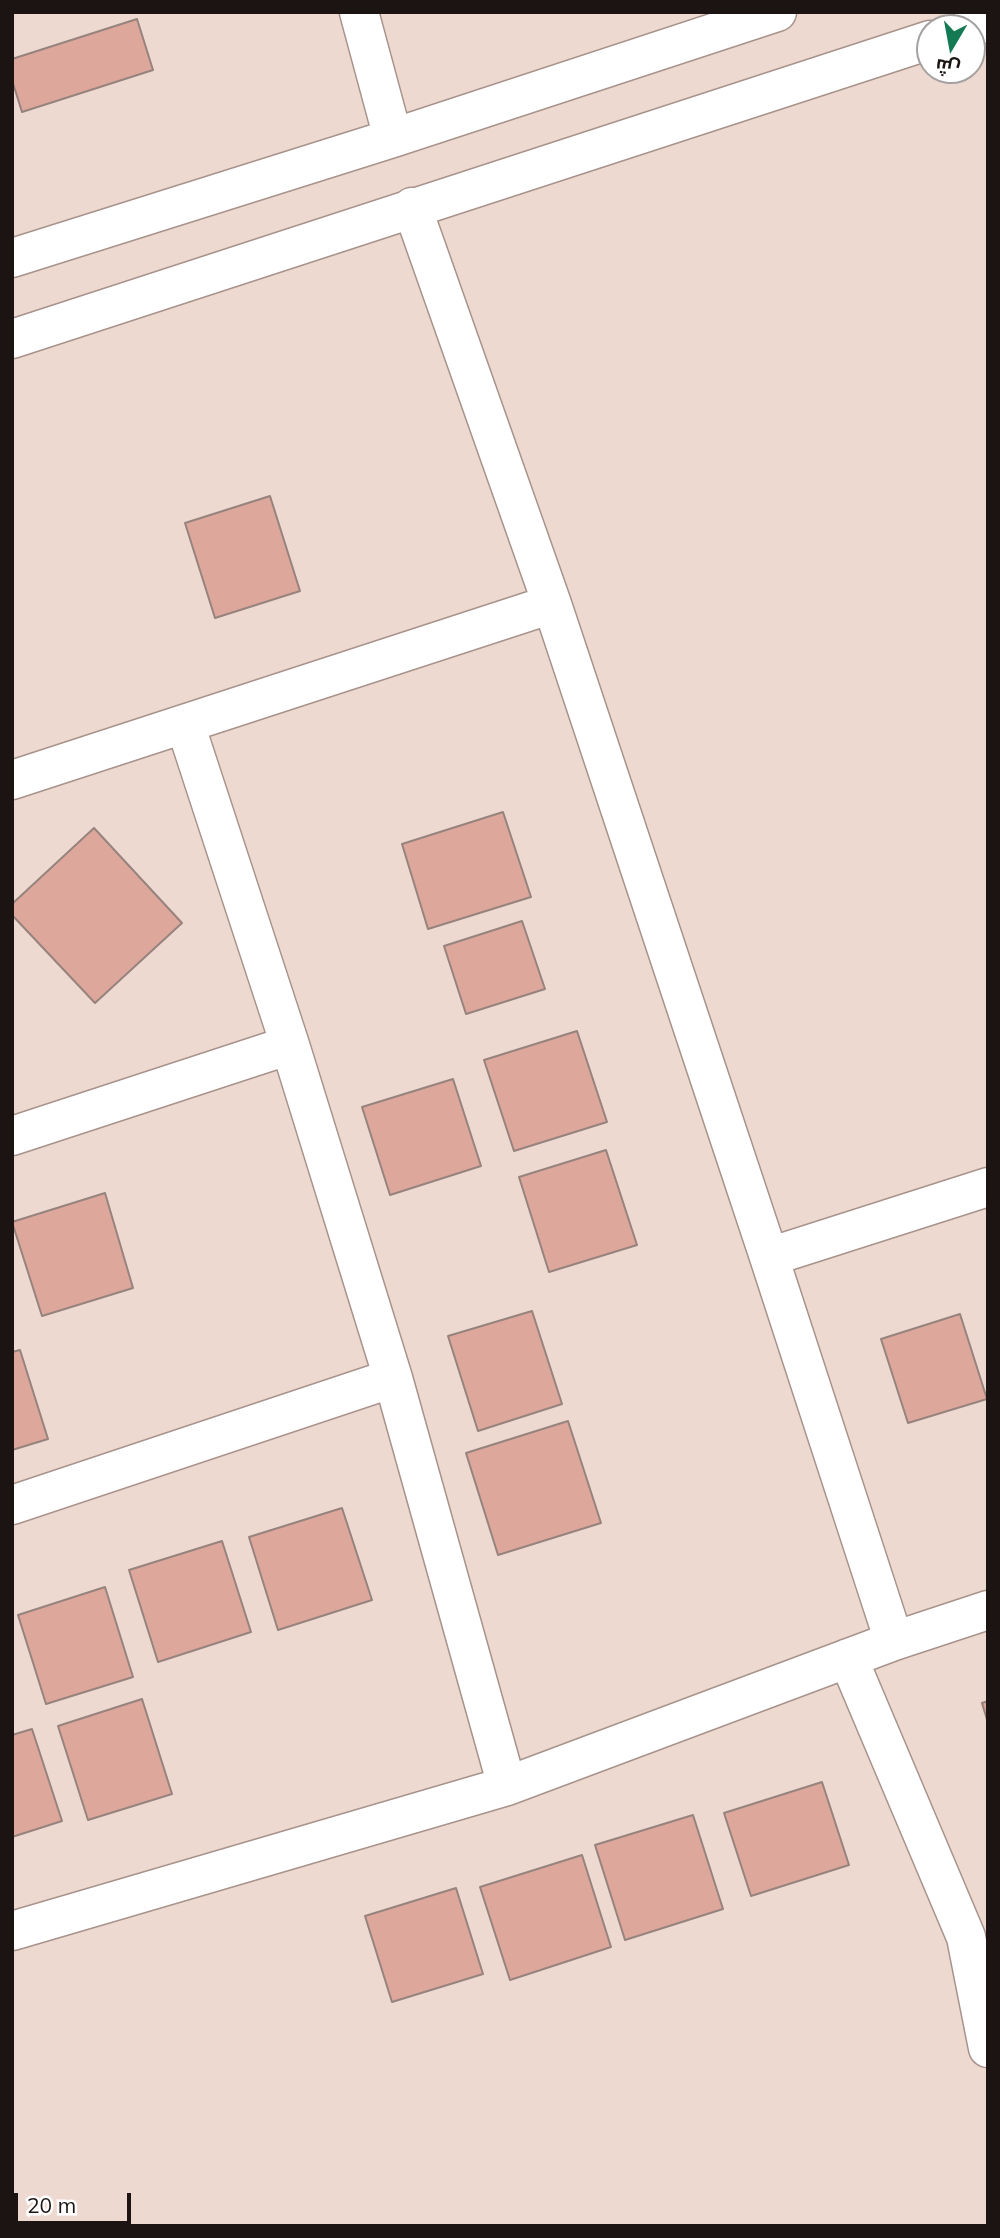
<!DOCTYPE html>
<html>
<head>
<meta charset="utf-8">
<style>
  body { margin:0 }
  #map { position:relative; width:1000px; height:2238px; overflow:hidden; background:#eed9d1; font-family:Mulish,Cairo,sans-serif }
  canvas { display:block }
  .frame { position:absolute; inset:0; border:14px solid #1c1412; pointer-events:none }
  .north { position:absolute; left:916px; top:14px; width:70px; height:70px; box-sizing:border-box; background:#fff; border:2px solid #a4a1a0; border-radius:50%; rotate:190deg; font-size:19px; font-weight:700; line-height:28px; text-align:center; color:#1c1412 }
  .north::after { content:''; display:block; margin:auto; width:24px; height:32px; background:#137a54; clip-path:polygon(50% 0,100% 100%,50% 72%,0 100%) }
  .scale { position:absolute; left:14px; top:2193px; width:117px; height:32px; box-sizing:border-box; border:4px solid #1c1412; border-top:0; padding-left:9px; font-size:21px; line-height:24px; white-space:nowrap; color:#1c1412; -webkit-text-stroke:5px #fff; paint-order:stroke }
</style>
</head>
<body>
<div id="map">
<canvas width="1000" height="2238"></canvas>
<div class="frame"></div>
<div class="north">ش</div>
<div class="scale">20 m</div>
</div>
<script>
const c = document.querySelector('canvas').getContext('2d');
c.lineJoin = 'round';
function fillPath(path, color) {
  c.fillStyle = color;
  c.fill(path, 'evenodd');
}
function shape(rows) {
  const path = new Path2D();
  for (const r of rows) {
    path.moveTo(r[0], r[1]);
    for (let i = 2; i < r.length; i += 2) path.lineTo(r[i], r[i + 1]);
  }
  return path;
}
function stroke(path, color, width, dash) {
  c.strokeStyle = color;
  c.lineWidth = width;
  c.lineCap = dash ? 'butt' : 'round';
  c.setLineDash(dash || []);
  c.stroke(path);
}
const building = shape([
  [137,19,153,70,22,112,12,80,12,59,137,19],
  [270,496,300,591,215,618,185,523,270,496],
  [503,812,531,897,428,929,402,844,503,812],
  [94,828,182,923,95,1003,12,915,12,904,94,828],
  [522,921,545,989,466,1014,444,946,522,921],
  [577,1031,607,1122,514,1151,484,1060,577,1031],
  [453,1079,481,1166,390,1195,362,1107,453,1079],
  [606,1150,637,1245,549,1272,519,1177,606,1150],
  [105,1193,133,1288,42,1316,12,1222,105,1193],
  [532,1311,562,1404,478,1431,448,1336,532,1311],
  [960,1314,987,1399,908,1423,881,1339,960,1314],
  [20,1350,48,1439,12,1450,12,1352,20,1350],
  [568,1421,601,1523,498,1555,466,1453,568,1421],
  [342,1508,372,1600,278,1630,249,1537,342,1508],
  [222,1541,251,1632,158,1662,129,1570,222,1541],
  [105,1587,133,1677,46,1704,18,1615,105,1587],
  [142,1699,172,1794,88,1820,58,1726,142,1699],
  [988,1701,988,1723,982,1703,988,1701],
  [32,1729,62,1821,12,1837,12,1735,32,1729],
  [822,1782,849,1865,751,1896,724,1813,822,1782],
  [693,1815,723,1909,625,1940,595,1845,693,1815],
  [582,1855,611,1947,510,1980,480,1887,582,1855],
  [456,1888,483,1974,392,2002,365,1916,456,1888]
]);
const minor = shape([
  [359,12,393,138],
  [968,28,988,22],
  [412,207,552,604,769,1257,894,1641,988,1610],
  [12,258,393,138,777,12],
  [12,339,930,40],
  [185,724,290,1045,393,1378,507,1786],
  [12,780,552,604],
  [12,1136,290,1045],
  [769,1257,988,1187],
  [12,1505,393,1378],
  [848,1658,966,1937,988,2048],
  [12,1931,507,1786,894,1641]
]);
fillPath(building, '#dda89b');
stroke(building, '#97837e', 2);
stroke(minor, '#a7938b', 41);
stroke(minor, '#fff', 38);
</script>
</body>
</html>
